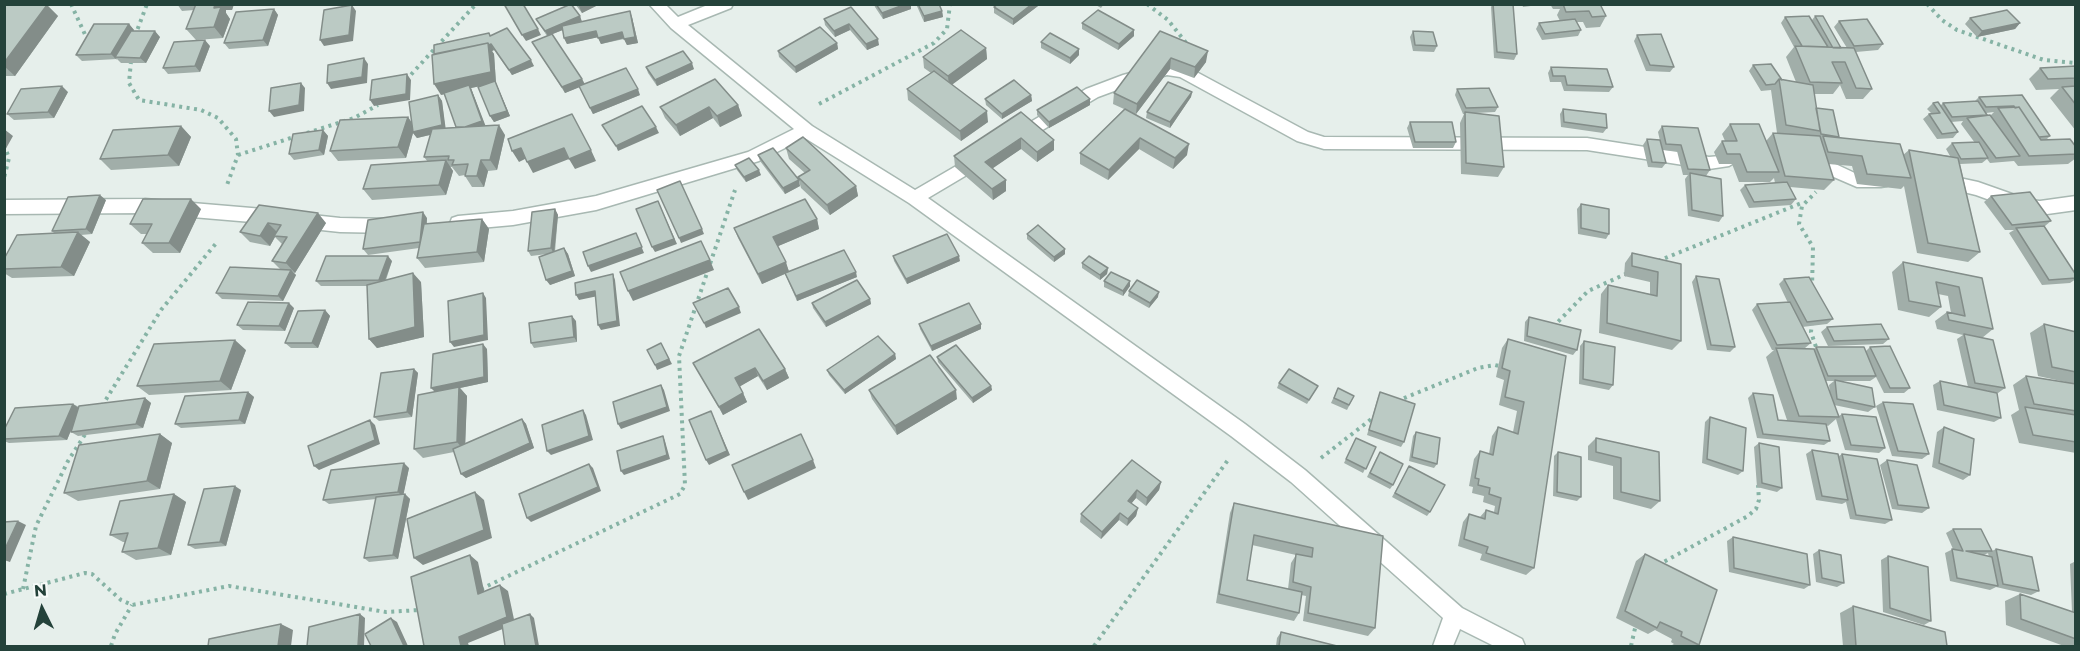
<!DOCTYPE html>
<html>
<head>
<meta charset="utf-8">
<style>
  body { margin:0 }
  #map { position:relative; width:2080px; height:651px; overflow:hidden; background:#e6efeb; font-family:Montserrat,sans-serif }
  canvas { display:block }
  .frame { position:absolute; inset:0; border:6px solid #24423a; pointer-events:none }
  .north { position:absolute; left:12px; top:579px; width:60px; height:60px; -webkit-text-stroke:4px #f7fbf9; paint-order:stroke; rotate:355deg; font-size:16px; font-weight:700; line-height:24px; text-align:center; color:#24423a }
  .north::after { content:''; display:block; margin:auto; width:21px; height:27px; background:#24423a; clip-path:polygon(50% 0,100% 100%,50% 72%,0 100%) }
</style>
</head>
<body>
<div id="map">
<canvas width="2080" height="651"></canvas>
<div class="frame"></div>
<div class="north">N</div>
</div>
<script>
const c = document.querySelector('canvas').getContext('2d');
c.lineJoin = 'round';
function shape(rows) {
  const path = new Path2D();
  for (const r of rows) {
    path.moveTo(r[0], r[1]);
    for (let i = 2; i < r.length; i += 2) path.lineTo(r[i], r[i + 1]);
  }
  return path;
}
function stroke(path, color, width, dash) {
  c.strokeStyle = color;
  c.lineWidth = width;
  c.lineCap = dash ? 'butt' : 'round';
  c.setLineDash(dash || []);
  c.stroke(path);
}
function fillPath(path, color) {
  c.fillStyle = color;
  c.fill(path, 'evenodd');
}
const path = shape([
  [71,4,88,41],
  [1147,4,1168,20,1187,44],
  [1927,4,1942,20,1957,30,2044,60,2076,63],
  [135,36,147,4],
  [131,61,129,83,139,100,201,110,218,118,236,139,238,155,227,185],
  [406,80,476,4],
  [819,104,934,43,947,29,950,4],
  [307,133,354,118,378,105],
  [4,145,9,158,4,178],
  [238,155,294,137],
  [1658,261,1804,202],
  [1812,288,1813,247,1799,224,1802,206,1816,192],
  [1812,322,1811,332,1817,350],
  [1553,327,1588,291,1628,273],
  [1397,401,1478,368,1495,365,1503,367],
  [102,406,161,310,218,241],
  [1321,458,1374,417],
  [1658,565,1748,516,1756,509,1759,500,1758,485],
  [23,589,36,526,68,461,86,433],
  [481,589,680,494,685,485,679,356,735,190],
  [4,594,85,573,92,574,121,600,132,605,229,586,386,612,420,610],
  [111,646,115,634,132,605],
  [1094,646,1228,460],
  [1631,646,1636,624]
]);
const minor = shape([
  [649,4,665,4,678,17,710,4,733,4,731,8,688,25,812,126,915,190,975,155,981,153,987,155,989,159,987,163,928,198,1245,424,1305,470,1462,608,1522,639,1525,646,1494,646,1460,629,1453,646,1433,646,1443,618,1291,482,1231,436,909,203,805,138,759,161,596,210,513,225,458,230,452,228,450,223,452,218,458,216,513,211,596,196,748,152,794,129,671,28,649,4],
  [1167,63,1189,68,1308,132,1324,137,1587,138,1709,157,1720,156,1738,147,1744,149,1746,153,1744,157,1729,166,1709,169,1587,150,1324,149,1297,141,1180,77,1167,75,1133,84,1098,97,1024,141,1018,143,1012,141,1010,137,1012,133,1086,89,1123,75,1167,63],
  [1807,156,1829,161,1859,175,1881,175,1887,176,1889,181,1887,186,1881,187,1857,187,1820,171,1801,166,1799,162,1801,158,1807,156],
  [1941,174,1978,182,2029,200,2040,201,2076,196,2076,210,2040,215,2028,214,1976,195,1935,185,1933,180,1935,175,1941,174],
  [145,199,275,210,281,212,283,217,281,222,275,224,145,213,4,214,4,200,145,199],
  [303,214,340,218,392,219,398,221,401,226,398,231,392,233,340,232,303,228,297,226,295,221,297,216,303,214]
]);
const wall = shape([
  [4,4,47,5,58,16,15,76,4,76],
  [177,4,234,4,232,10,226,10,226,13,230,19,223,38,196,40,186,29,194,10,182,11],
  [575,4,600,4,582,13],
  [874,4,911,4,911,9,883,19,875,7],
  [916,4,939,4,942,11,943,17,924,22],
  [998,4,1038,4,1038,6,1013,25,994,13,994,7],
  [1094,4,1104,4,1101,8],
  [1492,4,1513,4,1517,54,1514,60,1494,58,1491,7],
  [1522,4,1546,4,1523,7],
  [1550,4,1600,4,1606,16,1600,27,1586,28,1583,22,1577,22,1581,30,1578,36,1542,40,1536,29,1539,23,1560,21,1557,15,1560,9,1553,9],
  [1977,4,1996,4,1979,6],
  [851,7,879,45,867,50,850,30,835,37,825,25,824,19],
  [274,9,278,15,268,46,229,49,224,43],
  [580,16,582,22,632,17,638,43,627,45,624,39,601,44,598,37,567,44,564,38,563,30,552,34,582,79,585,84,640,95,593,114,579,87,565,93,532,42,547,36,536,19],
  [1815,16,1841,48,1847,48,1834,27,1839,21,1883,44,1878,50,1856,52,1872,89,1863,99,1846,99,1840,85,1833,94,1814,94,1816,108,1839,137,1903,155,1909,150,1950,156,1946,149,1952,143,1975,143,1961,124,1963,121,1951,122,1958,132,1953,138,1937,139,1923,119,1929,114,1931,113,1927,109,1933,103,1940,106,1943,103,1975,101,1979,97,2022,95,2050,136,2046,140,2076,147,2076,158,2068,164,2018,166,2014,161,1990,163,1987,159,1982,163,1960,164,1980,252,1968,262,1917,253,1904,186,1901,189,1857,184,1852,166,1828,164,1834,180,1824,190,1790,187,1796,199,1791,205,1749,208,1740,190,1745,185,1775,183,1774,178,1770,182,1739,182,1732,164,1719,164,1714,152,1722,141,1725,141,1722,134,1730,124,1766,141,1773,133,1777,133,1771,90,1761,91,1749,71,1753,65,1782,80,1796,82,1786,57,1794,47,1781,23,1785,17,1812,20],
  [1994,112,1990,116,1986,116,1987,115,1986,113],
  [1970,18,2020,23,2015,29,1977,37,1965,24],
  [1082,23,1134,36,1118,50,1082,29],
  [129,24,134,30,133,31,160,37,146,63,121,63,117,59,82,61,76,55],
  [1160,31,1206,62,1194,78,1170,69,1136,114,1187,155,1173,169,1139,149,1108,180,1080,164,1080,153,1124,109,1113,104,1114,93],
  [1413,31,1437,46,1434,52,1413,51,1410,37],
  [1637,35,1674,67,1670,72,1646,71,1634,41],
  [490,36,534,66,512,75,494,50,492,51,494,54,496,83,510,116,494,122,490,116,480,86,471,88,485,126,505,135,497,170,488,171,484,187,472,187,465,176,465,175,459,176,452,167,450,167,453,171,446,195,372,200,363,189,428,162,424,157,430,135,417,138,413,133,406,158,338,161,330,151,408,117,412,123,438,95,442,101,445,128,456,127,444,94,441,95],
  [1041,42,1079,55,1070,64,1041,48],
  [837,43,838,49,796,73,779,57,778,51],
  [210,46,200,72,168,74,163,68],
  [986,48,987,59,952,84,988,122,961,141,908,100,907,89,931,73,924,68,923,57],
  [2076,66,2076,131,2050,98,2059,89,2036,90,2029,79,2040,68],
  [646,67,694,69,657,86,648,73],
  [1551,67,1613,87,1609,92,1564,91,1561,82,1550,82,1548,73],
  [1457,89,1498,107,1495,112,1476,113,1504,167,1498,177,1461,174,1460,123,1464,114,1463,114,1455,95],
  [68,92,54,118,14,120,7,114],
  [1192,92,1191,97,1170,128,1146,118,1147,112],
  [1031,95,1032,101,1002,119,986,105,985,99],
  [1090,99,1090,105,1049,128,1037,115,1037,110],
  [738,105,742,116,720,127,713,118,680,136,665,118,660,107],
  [1563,109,1607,128,1603,133,1561,127,1560,114],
  [1021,112,1054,140,1054,150,1037,162,1021,149,992,168,1006,191,993,200,955,167,954,156],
  [1410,122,1456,142,1453,148,1413,148,1407,128],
  [181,126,191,137,179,166,111,170,100,159],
  [1662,126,1710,170,1706,176,1723,216,1719,222,1688,216,1685,179,1688,175,1683,175,1677,151,1662,150,1666,163,1662,168,1648,167,1643,145,1647,139,1660,141,1658,132],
  [323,130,328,136,324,155,294,160,289,154],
  [786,148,856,186,858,196,830,215,801,188,798,177,805,173,789,159],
  [758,155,800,186,785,194,760,161],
  [735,165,761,175,746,182,737,170],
  [1991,196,2051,221,2045,226,2039,227,2076,275,2076,279,2070,283,2042,285,2009,233,2014,230,2005,230,1984,202],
  [106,200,92,234,81,235,90,242,74,276,12,278,4,273,4,259,54,233,52,231],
  [1581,204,1609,234,1606,239,1578,234,1577,209],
  [259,205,326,223,295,273,293,272,296,275,283,301,222,299,216,293,280,269,272,261,282,244,275,237,270,246,250,242,240,232],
  [201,209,180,253,153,253,142,243,147,234,141,234,130,224],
  [555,209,558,215,555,252,564,248,568,254,575,276,550,285,547,254,531,256,528,251],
  [427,218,427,224,482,219,489,229,484,262,425,268,417,258,419,248,368,255,363,249],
  [817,219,819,229,778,246,789,271,857,277,797,301,785,274,762,284,738,238,734,228],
  [1027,234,1065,254,1054,262,1027,239],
  [1632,253,1681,264,1681,341,1672,350,1599,333,1601,294,1608,285,1650,294,1650,282,1624,276,1625,263],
  [893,256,960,261,907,284,894,261],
  [392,261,386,280,421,282,424,337,377,348,369,339,367,286,321,286,316,281],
  [1903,262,1982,278,1993,329,1982,338,2005,388,1998,393,1984,390,2001,418,1994,422,1937,410,1933,385,1940,381,1968,387,1957,339,1963,335,1937,329,1935,321,1947,312,1951,313,1948,296,1938,294,1941,307,1929,317,1898,310,1892,272],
  [1082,263,1108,268,1107,274,1100,280,1082,268],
  [1696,276,1735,347,1730,352,1707,350,1692,282],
  [1784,279,1833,319,1827,324,1802,327,1811,343,1805,348,1796,348,1814,349,1816,347,1866,351,1870,347,1910,388,1904,393,1884,393,1876,377,1870,381,1837,381,1875,407,1868,412,1834,405,1839,416,1842,414,1885,448,1879,453,1845,450,1836,419,1828,426,1826,425,1830,441,1824,445,1757,438,1748,398,1753,393,1778,420,1787,420,1766,357,1774,350,1772,350,1752,310,1757,304,1788,303,1779,284],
  [1825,381,1834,381,1829,385,1830,393],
  [1104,281,1130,286,1123,296,1104,287],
  [1129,291,1158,297,1149,308,1128,296],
  [870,299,871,304,826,327,813,308,812,303],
  [294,308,285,331,243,330,237,325],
  [325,310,330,316,318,348,291,348,285,343],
  [1529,317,1577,350,1573,355,1524,341,1525,322],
  [576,321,577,342,534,348,531,343],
  [919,324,981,329,932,351,920,329],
  [2044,324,2076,332,2076,453,2019,443,2011,415,2019,410,2013,385,2026,376,2070,383,2038,376,2030,333],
  [1827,327,1889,339,1883,344,1828,346,1821,332],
  [1508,339,1566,356,1534,568,1526,575,1480,560,1482,554,1458,546,1463,522,1469,514,1480,517,1486,510,1494,512,1495,506,1483,502,1484,496,1472,493,1473,487,1469,486,1474,459,1480,451,1489,454,1492,436,1498,427,1513,432,1517,411,1499,405,1504,380,1496,377,1502,348],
  [1584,341,1613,385,1609,390,1579,384,1580,346],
  [487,349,488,382,460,388,467,396,465,444,522,419,526,424,534,448,466,478,461,474,454,452,423,458,414,449,435,392],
  [246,350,231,390,149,395,137,386],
  [895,354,896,359,845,394,829,375,827,370],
  [937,357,991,386,992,390,973,403,938,362],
  [693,363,785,369,789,378,767,390,758,376,740,386,747,402,723,415],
  [414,369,418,373,412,417,379,421,374,417],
  [1279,383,1318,386,1307,404,1277,388],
  [1338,388,1354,396,1347,410,1331,403],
  [869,390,957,399,897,435,872,399],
  [248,392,254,397,245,424,181,428,175,424],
  [1380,392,1404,442,1401,447,1367,435,1378,397],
  [145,398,151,403,143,428,78,436,71,432,72,427,67,440,9,443,4,441,4,430,73,404,79,407],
  [1883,402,1929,454,1922,459,1892,456,1876,406],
  [1710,417,1743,471,1738,475,1702,463,1705,422],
  [1944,427,1970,475,1963,480,1932,467,1937,432],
  [1416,432,1437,464,1434,468,1409,461,1413,436],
  [160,434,172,443,160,489,78,501,64,493],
  [1356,438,1376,447,1363,473,1344,463],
  [1596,438,1659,452,1660,501,1651,509,1613,499,1613,466,1588,460,1588,446],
  [1759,443,1782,488,1777,492,1757,487,1754,447],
  [1812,450,1839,456,1842,454,1892,520,1885,524,1850,519,1846,502,1842,504,1816,500,1806,454],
  [1558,452,1581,497,1577,501,1553,496,1554,456],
  [1377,457,1393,485,1390,489,1367,477],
  [1132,460,1161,482,1159,490,1146,506,1136,498,1131,503,1138,508,1136,516,1127,526,1119,520,1101,539,1080,522,1081,514],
  [1887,460,1929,508,1922,513,1892,509,1880,465],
  [409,468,403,495,405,494,410,499,398,559,369,562,364,558,376,499,329,504,323,500],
  [1407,470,1430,512,1427,516,1392,497],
  [241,490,226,546,195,549,188,545],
  [174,494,186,502,171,555,136,560,122,552,125,542,123,542,110,535],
  [1234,503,1383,536,1375,628,1368,636,1303,621,1306,596,1301,595,1299,613,1294,621,1216,603,1230,513],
  [1252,545,1296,555,1291,563,1288,589,1247,580],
  [1953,529,1992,551,1984,555,1989,557,1988,553,1996,549,2039,591,2031,595,1996,587,1990,590,1950,581,1945,553,1953,549,1946,533],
  [1733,537,1810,585,1804,589,1729,572,1727,541],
  [1819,550,1844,583,1837,587,1816,582,1813,554],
  [1645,554,1699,645,1698,646,1670,646,1674,644,1671,642,1672,639,1655,630,1648,634,1616,618,1636,561],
  [1888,556,1931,621,1924,625,1883,612,1881,560],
  [2076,561,2076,646,2064,646,2006,625,2005,601,2020,594,2072,612,2070,564],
  [1853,606,1947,646,1843,646,1840,613],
  [1281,632,1337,646,1276,646,1277,638]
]);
const shadedWall = shape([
  [215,4,234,4,232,10,226,10,226,13,230,19,223,38,214,27,214,8],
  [578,4,600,4,582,13],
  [906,4,911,4,911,9,883,19,882,13],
  [1032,4,1038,4,1038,6,1013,25,1013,19],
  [47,5,58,16,15,76,4,66,4,63],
  [352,5,356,11,353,41,324,46,320,40],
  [274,9,278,15,268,46,263,40],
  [630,11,632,17,638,43,627,45,624,39],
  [942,11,943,17,924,22,924,16],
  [580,16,582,22,548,36,545,31],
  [2020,23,2015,29,1977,37,1982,31],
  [129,24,134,30,118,57,115,57,117,60,111,54],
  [849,24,850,30,835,37,834,31],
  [538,29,541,35,526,41,522,35],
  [1134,30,1134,36,1118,50,1119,44],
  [155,31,160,37,146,63,140,58],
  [596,31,599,37,567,44,564,38],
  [622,32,625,38,601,44,598,38],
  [878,39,879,45,867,50,866,44],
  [205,40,210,46,200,72,195,66],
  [837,43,838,49,796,73,795,67],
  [491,44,494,50,492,51,494,54,496,83,510,116,494,122,490,116,496,83,471,88,486,127,461,135,470,88,441,95,434,84,434,57],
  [986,48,987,59,949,87,948,76],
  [1079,49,1079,55,1070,64,1070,58],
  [1208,51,1206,62,1194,78,1195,67],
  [364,58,368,64,367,83,331,89,327,83],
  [1171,58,1170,69,1136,114,1137,104],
  [531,60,534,66,512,75,509,70],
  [692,63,694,69,657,86,655,80],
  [407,74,411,80,410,100,374,106,370,100],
  [582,79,585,85,565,93,562,87],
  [301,83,305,88,304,111,274,117,269,111],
  [62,86,68,92,54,118,48,112],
  [638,89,640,95,593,114,590,108],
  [1192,92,1191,97,1170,128,1170,122],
  [438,95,442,101,446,131,417,138,413,133,406,158,398,147,408,117,415,128],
  [1031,95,1032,101,1002,119,1002,114],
  [1090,99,1090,105,1049,128,1049,122],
  [738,105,742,116,720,127,717,116],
  [709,107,713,118,680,136,676,125],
  [987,111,988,122,961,141,960,131],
  [499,125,505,135,497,170,490,160],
  [181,126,191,137,179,166,168,155],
  [656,127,659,133,618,151,616,146],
  [4,129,13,136,4,152],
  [323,130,328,136,324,155,319,150],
  [1021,138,1021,149,986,173,985,162],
  [1140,138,1139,149,1108,180,1109,170],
  [1054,140,1054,150,1037,162,1037,152],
  [1189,144,1187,155,1173,169,1175,158],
  [521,148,527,158,519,162,512,151],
  [564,148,569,159,533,173,527,162],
  [591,150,596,161,575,169,569,159],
  [446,160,453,171,446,195,439,185],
  [481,160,488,171,484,187,477,176],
  [759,170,761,175,746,182,744,177],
  [799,180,800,186,785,194,783,188],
  [1006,180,1006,191,993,200,992,189],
  [856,186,858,196,830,215,827,205],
  [100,195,106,200,92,234,86,229],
  [191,199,201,209,180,253,169,243],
  [658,201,677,244,655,252,652,247],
  [555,209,558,215,554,254,551,248],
  [423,212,427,218,424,247,420,242],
  [318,213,326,223,295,273,286,263],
  [482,219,489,229,484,262,477,252],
  [817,219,819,229,776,247,773,237],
  [268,223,278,233,274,236,275,237,270,246,260,236],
  [702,229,704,234,681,243,679,238],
  [78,232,90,242,74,276,61,267],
  [636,233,644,253,591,272,588,266],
  [564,248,568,254,575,276,550,285,546,280],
  [1065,249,1065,254,1054,262,1054,257],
  [388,256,392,261,383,286,379,280],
  [959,256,960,261,907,284,906,279],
  [710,260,714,270,633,301,628,291],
  [786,262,789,272,762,284,758,274],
  [1108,268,1107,274,1100,280,1100,275],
  [291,270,296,275,283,301,278,296],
  [856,272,857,277,797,301,796,296],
  [413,273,421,282,424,337,377,348,369,339],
  [613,274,615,280,620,326,601,330,598,325],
  [1130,281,1130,286,1123,296,1123,291],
  [595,291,598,296,579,300,576,295],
  [1159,292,1158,297,1149,308,1150,303],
  [483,293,486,298,488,340,454,347,450,342],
  [870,299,871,304,826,327,825,322],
  [289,303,294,308,285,331,279,326],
  [739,307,741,313,706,328,704,323],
  [325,310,330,316,318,348,312,343],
  [572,316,576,321,577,342,574,337],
  [981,324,981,329,932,351,931,346],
  [235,340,246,350,231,390,220,381],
  [661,343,672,364,657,370,655,365],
  [483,344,487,349,488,382,460,388,467,396,465,451,457,442,436,393,431,388],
  [895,354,896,359,845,394,844,390],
  [755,368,758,376,739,387,735,378],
  [414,369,418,373,412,417,407,412],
  [785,369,789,378,767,390,763,381],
  [661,385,664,390,670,411,621,429,618,424],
  [991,386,992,390,973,403,972,398],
  [956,390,957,399,897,435,895,426],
  [248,392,254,397,245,424,239,420],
  [743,393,747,402,723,415,719,407],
  [145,398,151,403,143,428,136,424],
  [73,404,80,409,67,440,59,436],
  [583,410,586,415,593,440,551,455,547,451],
  [711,411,730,455,709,465,706,460],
  [522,419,526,424,534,448,466,478,461,474],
  [370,420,375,425,380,444,319,470,314,466],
  [160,434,172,443,160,489,147,481],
  [663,436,665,441,670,459,624,475,621,471],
  [813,460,816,468,748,500,744,492],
  [404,463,409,468,403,497,398,492],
  [589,464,593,468,601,491,531,522,527,518],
  [1161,482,1159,490,1146,506,1147,498],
  [235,486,241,490,226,546,220,542],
  [1137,490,1136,498,1127,509,1128,501],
  [475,492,484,500,492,538,423,565,414,558],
  [174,494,186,502,171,555,158,548],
  [405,494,410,499,398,559,393,555],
  [1138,508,1136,516,1127,526,1128,519],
  [1120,513,1119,520,1101,539,1102,532],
  [18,521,26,525,10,562,4,560,4,551],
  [470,555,478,562,486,600,478,594],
  [500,585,508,591,515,624,468,643,469,646,461,646,459,637],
  [360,614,365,618,364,646,358,646],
  [530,614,534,618,539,646,536,646],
  [391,618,397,622,408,646,404,646],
  [281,624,293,630,291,646,278,646]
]);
const building = shape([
  [4,4,47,5,4,63,4,4],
  [196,4,215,4,214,8,221,7,214,27,186,29,196,4],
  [504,4,523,4,538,29,522,35,504,4],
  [571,4,580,16,545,31,536,19,571,4],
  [876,4,906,4,882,13,876,4],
  [918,4,939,4,942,11,924,16,918,4],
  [998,4,1032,4,1013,19,994,7,998,4],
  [1493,4,1513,4,1517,54,1497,52,1493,4],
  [1563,4,1600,4,1606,16,1592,17,1589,11,1566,12,1563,4],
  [352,5,349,35,320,40,324,10,352,5],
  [851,7,878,39,866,44,849,24,834,31,824,19,851,7],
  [274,9,263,40,224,43,236,12,274,9],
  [1098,10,1134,30,1119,44,1082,23,1098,10],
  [2007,10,2020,23,1982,31,1970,18,2007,10],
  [630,11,635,37,624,39,622,32,598,38,596,31,564,38,562,26,630,11],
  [1809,16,1828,47,1802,46,1785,17,1809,16],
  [1815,16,1823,16,1841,48,1833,48,1815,16],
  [1575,19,1581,30,1545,34,1539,23,1575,19],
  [1867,19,1883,44,1854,46,1839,21,1867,19],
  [94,24,129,24,111,54,76,55,94,24],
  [820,27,837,43,795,67,778,51,820,27],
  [507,28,531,60,509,70,491,44,489,45,488,43,434,54,434,45,489,33,490,36,507,28],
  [961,30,986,48,948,76,923,57,961,30],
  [131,31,155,31,140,58,115,57,131,31],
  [1160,31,1208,51,1195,67,1171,58,1137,104,1114,93,1160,31],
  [1413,31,1433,32,1437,46,1415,45,1413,31],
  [1050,33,1079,49,1070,58,1041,42,1050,33],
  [552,34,582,79,562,87,532,42,552,34],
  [1661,34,1674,67,1650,65,1637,35,1661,34],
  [205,40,195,66,163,68,174,42,205,40],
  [488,43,491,72,434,84,432,55,488,43],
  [1795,46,1854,48,1872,89,1856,88,1845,62,1832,62,1842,83,1810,82,1795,46],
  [683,51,692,63,655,80,646,67,683,51],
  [364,58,362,77,327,83,328,65,364,58],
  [1771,64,1782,80,1779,79,1775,84,1766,85,1753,65,1771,64],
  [2076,66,2076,78,2048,79,2040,68,2076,66],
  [1551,67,1607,69,1613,87,1567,85,1565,76,1553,76,1551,67],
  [626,68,638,89,590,108,579,86,626,68],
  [934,71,987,111,960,131,907,89,934,71],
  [407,74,406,94,370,100,372,80,407,74],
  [715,79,738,105,717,116,709,107,676,125,660,107,715,79],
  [1779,79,1813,85,1820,131,1786,125,1779,79],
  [1014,80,1031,95,1002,114,985,99,1014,80],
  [495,81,507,111,490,116,478,87,495,81],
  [1168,82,1192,92,1170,122,1147,112,1168,82],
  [301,83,299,105,269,111,271,88,301,83],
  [469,85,482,121,465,127,456,127,444,93,469,85],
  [62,86,48,112,7,114,21,89,62,86],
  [2076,86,2076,105,2062,87,2076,86],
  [1077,87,1090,99,1049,122,1037,110,1077,87],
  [1489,88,1498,107,1466,108,1457,89,1489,88],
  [438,95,442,125,413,132,409,102,438,95],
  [2022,95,2050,136,2039,137,2019,107,2015,108,2014,106,1986,107,1979,97,2022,95],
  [1978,101,1987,115,1952,117,1943,103,1978,101],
  [1938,102,1958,132,1942,134,1929,114,1940,113,1933,103,1938,102],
  [642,106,656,127,616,146,602,125,642,106],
  [2019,107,2041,140,2070,139,2076,147,2076,154,2029,156,1998,108,2019,107],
  [1816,108,1833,110,1839,137,1821,134,1816,108],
  [1125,109,1189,144,1175,158,1140,138,1109,170,1080,153,1125,109],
  [1563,109,1606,114,1607,128,1564,122,1563,109],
  [1021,112,1054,140,1037,152,1021,138,985,162,1006,180,992,189,954,156,1021,112],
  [1465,112,1499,116,1504,167,1466,163,1465,112],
  [572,114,591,150,569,159,564,148,527,162,521,148,512,151,508,139,572,114],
  [1990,115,2020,156,1996,158,1967,118,1990,115],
  [408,117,398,147,330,151,340,120,408,117],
  [1410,122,1452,122,1456,142,1415,142,1410,122],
  [1730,124,1759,124,1779,172,1747,172,1740,154,1727,154,1722,141,1737,141,1730,124],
  [499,125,490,160,481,160,477,176,465,176,468,164,452,165,454,160,448,160,449,156,424,157,432,129,499,125],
  [181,126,168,155,100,159,113,130,181,126],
  [1662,126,1698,128,1710,170,1688,169,1681,145,1666,144,1662,126],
  [323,130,319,150,289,154,293,134,323,130],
  [1773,133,1820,136,1834,180,1785,176,1773,133],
  [1823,136,1900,144,1911,178,1867,174,1862,156,1828,152,1823,136],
  [803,137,856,186,827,205,798,177,810,170,786,148,803,137],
  [1647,139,1660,140,1666,163,1652,162,1647,139],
  [1979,142,1988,158,1961,159,1952,143,1979,142],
  [773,148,799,180,783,188,758,155,773,148],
  [1909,150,1958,158,1980,252,1928,243,1909,150],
  [749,158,759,170,744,177,735,165,749,158],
  [446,160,439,185,363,189,371,165,446,160],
  [1690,173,1721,179,1723,216,1692,210,1690,173],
  [680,181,702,229,679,238,657,190,680,181],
  [1787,182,1796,199,1754,202,1745,185,1787,182],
  [2030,192,2051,221,2012,225,1991,196,2030,192],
  [100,195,86,229,52,231,68,197,100,195],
  [143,199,191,199,169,243,142,243,152,224,130,224,143,199],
  [805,199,817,219,773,237,786,262,758,274,734,228,805,199],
  [658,201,674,239,652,247,636,209,658,201],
  [1581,204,1609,209,1609,234,1581,228,1581,204],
  [259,205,318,213,286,263,272,261,287,237,274,236,281,225,268,223,260,236,240,232,259,205],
  [555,209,551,248,528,251,532,212,555,209],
  [423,212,420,242,363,249,368,220,423,212],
  [482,219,477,252,417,258,424,224,482,219],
  [1038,225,1065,249,1054,257,1027,234,1038,225],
  [2044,226,2076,275,2076,278,2049,280,2016,228,2044,226],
  [78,232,61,267,4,269,4,259,17,235,78,232],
  [636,233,642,247,588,266,583,252,636,233],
  [947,234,959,256,906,279,893,256,947,234],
  [701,241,710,260,628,291,620,272,701,241],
  [564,248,572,271,546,280,539,257,564,248],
  [844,250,856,272,796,296,785,273,844,250],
  [1632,253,1681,264,1681,341,1607,323,1608,285,1657,296,1658,272,1632,266,1632,253],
  [326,256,388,256,379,280,316,281,326,256],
  [1089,256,1108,268,1100,275,1082,263,1089,256],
  [1903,262,1982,278,1993,329,1949,320,1947,312,1965,316,1959,287,1936,282,1941,307,1909,301,1903,262],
  [230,267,291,270,278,296,216,293,230,267],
  [1111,272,1130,281,1123,291,1104,281,1111,272],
  [413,273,415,327,369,339,367,285,413,273],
  [613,274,617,321,598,325,595,291,576,295,575,283,613,274],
  [1696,276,1719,279,1735,347,1711,345,1696,276],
  [1809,277,1833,319,1807,322,1784,279,1809,277],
  [857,280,870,299,825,322,812,303,857,280],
  [1137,280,1159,292,1150,303,1129,291,1137,280],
  [728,288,739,307,704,323,693,303,728,288],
  [483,293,484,335,450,342,448,301,483,293],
  [248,302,289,303,279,326,237,325,248,302],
  [1790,302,1811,343,1777,345,1757,304,1790,302],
  [969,303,981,324,931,346,919,324,969,303],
  [325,310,312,343,285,343,298,311,325,310],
  [572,316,574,337,531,343,529,323,572,316],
  [1529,317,1581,330,1577,350,1527,336,1529,317],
  [1881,324,1889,339,1834,341,1827,327,1881,324],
  [2044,324,2076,332,2076,372,2052,367,2044,324],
  [759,329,785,369,763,381,755,368,735,378,743,393,719,407,693,363,759,329],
  [1964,334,1993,340,2005,388,1975,383,1964,334],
  [878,336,895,354,844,390,827,370,878,336],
  [1508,339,1566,356,1534,568,1486,553,1488,547,1464,539,1469,514,1485,519,1486,510,1498,514,1501,498,1489,494,1490,488,1478,485,1479,479,1475,478,1480,451,1493,455,1498,427,1518,434,1524,402,1505,397,1510,371,1502,368,1508,339],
  [235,340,220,381,137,386,154,344,235,340],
  [1584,341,1615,347,1613,385,1583,379,1584,341],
  [661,343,669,359,655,365,647,350,661,343],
  [483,344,484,377,431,388,433,354,483,344],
  [956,345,991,386,972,398,937,357,956,345],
  [1890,346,1910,388,1890,388,1870,347,1890,346],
  [1816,347,1864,347,1876,376,1828,376,1816,347],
  [1776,348,1814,349,1839,417,1799,416,1776,348],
  [930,355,956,390,895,426,869,390,930,355],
  [414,369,407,412,374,417,381,373,414,369],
  [1289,369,1318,386,1309,400,1279,383,1289,369],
  [2026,376,2076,384,2076,411,2034,404,2026,376],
  [1835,380,1872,388,1875,407,1837,399,1835,380],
  [1940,381,1997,393,2001,418,1944,405,1940,381],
  [661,385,667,407,618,424,613,402,661,385],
  [459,387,457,442,414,449,418,395,459,387],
  [1338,388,1354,396,1349,405,1334,398,1338,388],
  [248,392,239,420,175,424,185,396,248,392],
  [1380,392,1415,404,1404,442,1369,430,1380,392],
  [1753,393,1773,395,1778,420,1826,424,1830,441,1763,434,1753,393],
  [145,398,136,424,71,432,79,406,145,398],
  [1883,402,1913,404,1929,454,1898,451,1883,402],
  [73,404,59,436,4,439,4,430,15,408,73,404],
  [2025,407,2076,415,2076,442,2033,435,2025,407],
  [583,410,589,436,547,451,542,425,583,410],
  [711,411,727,451,706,460,689,420,711,411],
  [1842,414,1876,417,1885,448,1851,445,1842,414],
  [1710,417,1746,428,1743,471,1707,459,1710,417],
  [522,419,530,443,461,474,453,449,522,419],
  [370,420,375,440,314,466,308,446,370,420],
  [1944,427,1974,439,1970,475,1939,463,1944,427],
  [1416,432,1440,438,1437,464,1412,457,1416,432],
  [160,434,147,481,64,493,79,445,160,434],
  [801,434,813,460,744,492,732,465,801,434],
  [663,436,667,455,621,471,617,451,663,436],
  [1356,438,1376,447,1366,469,1346,459,1356,438],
  [1596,438,1659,452,1660,501,1621,492,1621,458,1596,452,1596,438],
  [1759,443,1779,447,1782,488,1762,483,1759,443],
  [1812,450,1838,454,1848,500,1822,496,1812,450],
  [1380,452,1403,464,1393,485,1370,473,1380,452],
  [1558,452,1581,457,1581,497,1557,492,1558,452],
  [1842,454,1877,459,1892,520,1856,515,1842,454],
  [1132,460,1161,482,1147,498,1137,490,1128,501,1138,508,1128,519,1120,513,1102,532,1081,514,1132,460],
  [1887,460,1917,465,1929,508,1898,505,1887,460],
  [404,463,398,492,323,500,331,470,404,463],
  [589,464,598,487,527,518,519,494,589,464],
  [1409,466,1445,485,1430,512,1395,493,1409,466],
  [235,486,220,542,188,545,204,489,235,486],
  [475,492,484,530,414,558,407,519,475,492],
  [174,494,158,548,122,552,128,533,110,535,120,501,174,494],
  [405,494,393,555,364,558,376,497,405,494],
  [1234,503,1383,536,1375,628,1308,613,1311,587,1293,582,1296,554,1312,557,1313,548,1254,535,1247,580,1302,592,1299,613,1219,594,1234,503],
  [18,521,4,551,4,522,18,521],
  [1953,529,1981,529,1992,551,1966,551,1992,557,1998,586,1957,578,1952,549,1963,551,1953,529],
  [1733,537,1807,554,1810,585,1734,568,1733,537],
  [1996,549,2032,557,2039,591,2003,584,1996,549],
  [1819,550,1841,555,1844,583,1822,578,1819,550],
  [1645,554,1717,590,1699,645,1681,636,1682,632,1660,622,1657,628,1625,611,1645,554],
  [470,555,478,594,500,585,507,617,459,637,461,646,424,646,411,577,470,555],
  [1888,556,1928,567,1931,621,1890,608,1888,556],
  [2020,594,2076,613,2076,639,2021,619,2020,594],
  [1853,606,1945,632,1947,646,1856,646,1853,606],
  [360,614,358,646,307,646,309,627,360,614],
  [530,614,536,646,505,646,502,624,530,614],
  [391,618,404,646,371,646,365,634,391,618],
  [281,624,278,646,208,646,209,639,281,624],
  [1281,632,1337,646,1279,646,1281,632]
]);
stroke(minor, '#a8b8b2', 3);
stroke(path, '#86b3a5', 4, [3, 4.5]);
fillPath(minor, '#fff');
fillPath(wall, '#a1aea9');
fillPath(shadedWall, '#838d89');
fillPath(building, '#bbcac4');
stroke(building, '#838d89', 1.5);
</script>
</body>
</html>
